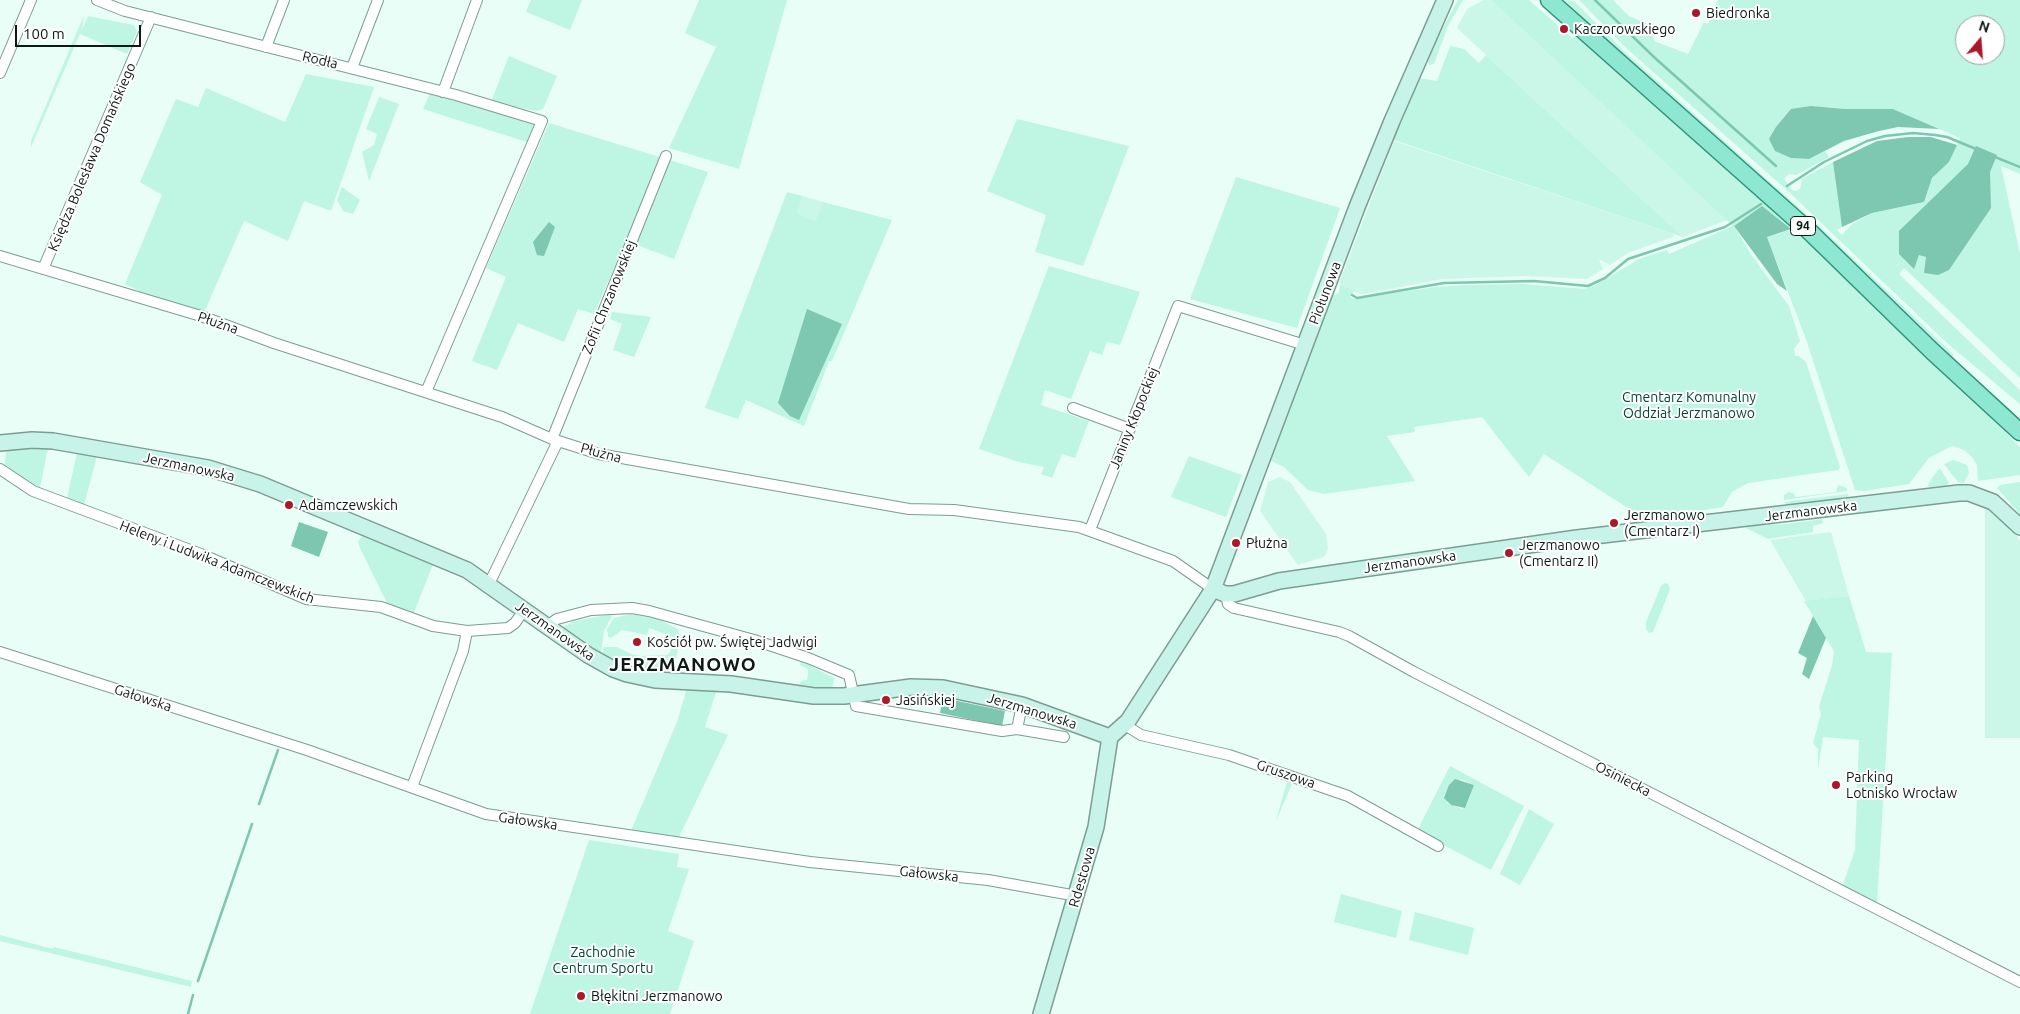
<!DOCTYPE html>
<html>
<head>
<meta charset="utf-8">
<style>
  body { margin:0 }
  #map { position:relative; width:2020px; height:1014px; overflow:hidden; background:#e9fef6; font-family:Ubuntu,sans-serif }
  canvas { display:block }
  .north { position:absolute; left:1955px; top:15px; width:50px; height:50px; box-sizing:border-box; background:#fff; border:1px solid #9ea3a1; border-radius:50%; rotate:18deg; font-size:14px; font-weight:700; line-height:20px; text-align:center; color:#0c1915 }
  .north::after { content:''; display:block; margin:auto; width:18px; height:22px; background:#ac172a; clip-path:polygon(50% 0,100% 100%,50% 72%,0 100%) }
  .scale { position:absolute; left:15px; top:25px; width:126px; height:22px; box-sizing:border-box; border:2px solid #0c1915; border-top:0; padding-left:6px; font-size:15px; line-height:18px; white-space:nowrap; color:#0c1915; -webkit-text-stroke:4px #fff; paint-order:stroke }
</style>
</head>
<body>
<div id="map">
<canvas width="2020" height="1014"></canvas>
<div class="north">N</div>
<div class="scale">100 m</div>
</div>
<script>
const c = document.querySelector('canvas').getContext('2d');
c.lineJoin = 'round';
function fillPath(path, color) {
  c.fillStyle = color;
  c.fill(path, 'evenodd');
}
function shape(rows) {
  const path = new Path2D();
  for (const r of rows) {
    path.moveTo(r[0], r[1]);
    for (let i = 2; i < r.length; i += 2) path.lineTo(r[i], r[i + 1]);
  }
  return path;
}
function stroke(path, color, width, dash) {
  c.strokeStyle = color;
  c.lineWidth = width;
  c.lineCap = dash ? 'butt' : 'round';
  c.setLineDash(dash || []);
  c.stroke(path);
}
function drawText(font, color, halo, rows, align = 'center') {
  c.font = font + ' Ubuntu,sans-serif';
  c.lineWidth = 4;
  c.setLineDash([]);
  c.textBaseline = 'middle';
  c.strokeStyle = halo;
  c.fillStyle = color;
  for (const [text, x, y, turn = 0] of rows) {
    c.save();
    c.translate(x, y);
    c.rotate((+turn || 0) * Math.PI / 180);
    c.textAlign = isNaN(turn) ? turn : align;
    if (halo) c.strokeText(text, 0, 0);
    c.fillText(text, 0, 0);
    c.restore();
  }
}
const built = shape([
  [1484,0,1491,0,1727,220,1683,237,1457,28,1467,9],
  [1394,141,1674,234,1673,237,1628,253,1610,265,1599,259,1603,269,1587,279,1524,276,1442,279,1364,294,1357,293,1339,283],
  [803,196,823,202,815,221,797,213],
  [1280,477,1290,482,1326,534,1328,549,1324,557,1298,565,1260,511,1268,482],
  [1985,508,2001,518,2020,540,2020,738,1985,738],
  [1831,532,1849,596,1806,601,1770,540]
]);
const green = shape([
  [531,0,582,0,570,30,526,12],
  [699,0,787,0,739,169,669,148,716,47,685,33],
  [1458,0,1463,0,1448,26,1434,64,1429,65,1428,61,1431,50],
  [1491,0,1529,0,1572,38,1575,36,1594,47,1747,182,1947,373,2020,447,2020,475,1978,481,1977,465,1972,457,1964,450,1952,446,1929,458,1909,484,1864,491,1855,490,1806,339,1767,237,1790,230,1762,207,1734,226,1752,256,1789,306,1800,341,1794,349,1795,356,1799,356,1806,362,1840,467,1838,470,1748,483,1732,492,1723,507,1694,512,1685,517,1648,521,1544,454,1529,477,1482,417,1414,427,1415,432,1387,436,1415,481,1324,494,1308,490,1284,467,1269,460,1331,296,1339,293,1340,284,1354,291,1350,297,1354,299,1435,287,1463,285,1523,284,1585,289,1596,285,1639,259,1667,250,1669,254,1733,226],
  [1565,0,1574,1,1625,52,1818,225,1954,355,1951,360,1610,45],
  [1579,0,1613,0,1629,16,1648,24,1645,30,1652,32,1654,41,1688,54,1704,22,1708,24,1718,0,2020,0,2020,174,2001,166,2020,254,2020,378,1904,268,1899,274,2020,390,2020,404,1947,343,1789,192,1625,47],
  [1965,25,1995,25,1995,55,1965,55],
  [1811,106,1845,109,1893,109,1960,138,1949,162,1932,178,1924,202,1872,213,1851,225,1842,235,1837,230,1842,227,1833,162,1802,179,1800,189,1796,191,1792,190,1784,179,1789,174,1796,175,1829,157,1825,151,1809,159,1791,158],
  [84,15,82,30,88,16,134,25,137,32,127,54,80,34,31,147,31,141],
  [1450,46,1464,49,1479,63,1486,55,1683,237,1391,139,1419,78,1437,81],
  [509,56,557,76,543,109,536,111,491,102],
  [306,74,374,87,331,211,304,201,288,241,244,221,204,313,145,294,125,284,162,195,140,182,176,99,198,107,206,88,285,122],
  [430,93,539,122,530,143,423,109],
  [379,97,399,104,369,181,362,152,374,145,377,134,366,129],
  [1017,119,1129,146,1083,266,1035,252,1046,215,987,191],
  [549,123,708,172,674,259,626,241,594,314,578,309,564,342,518,323,497,370,472,361,506,277,486,268],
  [1236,177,1340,208,1297,328,1190,299],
  [342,187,360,200,353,214,343,211,337,200],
  [787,192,803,196,797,213,815,221,823,202,892,220,832,361,829,361,804,426,746,400,738,419,705,408],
  [1049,266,1140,292,1120,345,1107,342,1102,355,1090,351,1071,399,1045,390,1041,405,1089,421,1075,458,1062,454,1052,478,1041,474,1044,467,1019,462,979,449],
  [612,312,651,317,634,357,613,350,622,324,610,319],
  [24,447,48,448,40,488,4,467,7,448],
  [77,453,97,456,84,505,67,498],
  [1189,456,1242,475,1226,517,1171,497],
  [1953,460,1967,465,1969,473,1964,483,1958,482,1944,464],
  [1940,468,1949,483,1946,486,1929,487,1928,485,1932,478],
  [2020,482,2020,514,1997,488,2000,485],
  [1838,485,1847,488,1847,491,1784,500,1784,495,1789,492,1793,493,1796,497,1836,492],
  [1848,494,1849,500,1788,507,1784,502],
  [1822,519,1823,523,1813,526,1813,532,1768,539,1746,528,1748,525,1787,524],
  [362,536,433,564,413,615,392,607,387,603,360,548,358,542],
  [1665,583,1668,584,1670,589,1653,632,1649,633,1646,629,1646,622,1661,586],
  [1849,596,1866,652,1892,653,1877,904,1842,887,1855,850,1859,740,1823,737,1818,769,1818,749,1813,743,1821,714,1819,707,1832,665,1834,651,1804,601],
  [613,614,604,631,602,646,601,654,608,662,562,628,574,621],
  [631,614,658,619,678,629,680,640,676,659,666,670,660,672,640,670,609,660,603,653,603,647,617,647,631,654,641,656,667,655,671,651,670,636,649,628,647,635,622,630,611,638,608,637,608,632,606,631,614,618],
  [801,661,834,678,832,690,799,687,801,681,807,680,808,673,808,669,800,665],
  [687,688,717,689,705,727,728,735,678,839,630,833,677,722],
  [1450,766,1524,806,1491,870,1417,831],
  [1460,779,1474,785,1466,806,1462,809,1447,803],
  [1287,782,1292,784,1276,821,1279,810],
  [1529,809,1554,824,1520,885,1500,874],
  [589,840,679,854,677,867,689,869,668,931,694,941,670,1014,530,1014],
  [1341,894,1402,911,1396,938,1334,922],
  [1415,912,1474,928,1468,955,1409,940],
  [0,935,53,949,54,947,192,981,191,987,0,941]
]);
const forest = shape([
  [1811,106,1845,109,1893,109,1939,129,1898,127,1879,131,1844,141,1809,159,1791,158,1775,151,1769,139,1776,127,1791,109],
  [1908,137,1931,137,1957,145,1949,162,1932,178,1924,202,1872,213,1842,227,1833,162,1877,141],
  [1762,206,1791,229,1767,237,1787,291,1777,284,1734,226],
  [549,222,555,227,544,256,537,255,533,242],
  [807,309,842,324,799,420,790,416,778,403],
  [1813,616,1826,638,1809,679,1802,674,1807,658,1798,653]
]);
const water = shape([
  [1976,146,1997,155,1990,172,1991,208,1949,270,1938,275,1924,273,1926,257,1919,255,1914,269,1899,254,1899,231,1968,164],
  [299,522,328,532,319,557,291,546],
  [943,698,1005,711,1002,726,940,713],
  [1455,779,1474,785,1465,808,1451,805,1444,798,1449,785]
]);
const stream = shape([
  [1595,0,1655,58,1776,166],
  [1995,157,2020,167],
  [1787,186,1824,162,1867,141,1885,136,1913,133,1935,135,1947,137,1976,149],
  [1352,295,1357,298,1444,283,1534,281,1588,286,1605,278,1628,259,1725,227,1761,204],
  [259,804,278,750],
  [198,981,252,824],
  [188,1014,193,995]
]);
const street = shape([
  [97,0,125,11,456,95,542,121,426,392],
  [266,47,284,0],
  [352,68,378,0],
  [0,73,31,0],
  [443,92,477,0],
  [0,256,201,316,274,343,502,417,552,439,599,454,909,509,954,510,1079,527,1173,561,1213,589],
  [43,269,151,17],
  [1073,408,1130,429],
  [552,439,666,156],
  [0,469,33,491,201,554,306,599,381,607,433,626,467,631,508,628,515,623,524,610],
  [1090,530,1178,306,1305,345],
  [489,584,558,441],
  [1226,594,1228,604,1234,608,1339,632,1349,636,1414,672,2020,982],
  [547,626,557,619,591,610,632,608,649,611,754,640,808,658,849,675,856,706,1002,731,1017,729,1064,737],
  [0,652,307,750,486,814,810,862,988,880,1077,896],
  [1125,725,1141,735,1229,755,1348,796,1438,846],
  [1017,729,1022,705],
  [412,787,463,651,467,631]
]);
const secondary = shape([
  [0,443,32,440,53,441,208,468,260,484,467,570,588,655,613,669,627,674,655,680,731,684,814,696,844,696,911,687,943,688,1022,705,1110,737],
  [1213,589,1225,594,1234,594,1279,581,1577,538,1959,493,1969,493,1993,502,2020,527],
  [1110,737,1128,721,1213,589,1357,207,1392,121,1445,0],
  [1041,1014,1096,827,1110,737]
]);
const primary = shape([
  [1549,0,1809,231,1932,351,2020,432]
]);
const markers = [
  [1696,13,5,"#ac172a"],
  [1564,29,5,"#ac172a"],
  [289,505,5,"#ac172a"],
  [1614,523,5,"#ac172a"],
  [1236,543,5,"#ac172a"],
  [1509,553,5,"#ac172a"],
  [637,642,5,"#ac172a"],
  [886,700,5,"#ac172a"],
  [1836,785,5,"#ac172a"],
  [581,996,5,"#ac172a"]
];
const shields = [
  [1803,226,25]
];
const shieldNames = [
  ["94",1803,226]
];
const poiNames = [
  ["Biedronka",1706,13],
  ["Kaczorowskiego",1574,29],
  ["Adamczewskich",299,505],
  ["Jerzmanowo",1624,515],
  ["(Cmentarz I)",1624,531],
  ["Płużna",1246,543],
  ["Jerzmanowo",1519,545],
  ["(Cmentarz II)",1519,561],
  ["Kościół pw. Świętej Jadwigi",647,642],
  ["Jasińskiej",896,700],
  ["Parking",1846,777],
  ["Lotnisko Wrocław",1846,793],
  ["Błękitni Jerzmanowo",591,996]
];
const streetNames = [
  ["Rodła",320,60,14],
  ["Księdza Bolesława Domańskiego",92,157,-67],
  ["Piołunowa",1325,293,-69],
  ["Zofii Chrzanowskiej",609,297,-68],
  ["Płużna",218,323,19],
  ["Janiny Kłopockiej",1134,418,-68],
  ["Płużna",601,453,15],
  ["Jerzmanowska",189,467,12],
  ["Jerzmanowska",1811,511,-7],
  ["Heleny i Ludwika Adamczewskich",217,562,21],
  ["Jerzmanowska",1410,562,-8],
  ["Jerzmanowska",555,631,35],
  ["Gałowska",143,698,18],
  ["Jerzmanowska",1032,711,17],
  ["Gruszowa",1286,774,19],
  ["Osiniecka",1623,779,27],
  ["Gałowska",528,821,8],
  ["Gałowska",929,874,6],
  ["Rdestowa",1082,877,-74]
];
const parkNames = [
  ["Cmentarz Komunalny",1689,397],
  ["Oddział Jerzmanowo",1689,413],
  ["Zachodnie",603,952],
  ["Centrum Sportu",603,968]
];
const districtNames = [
  ["JERZMANOWO",683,665]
];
fillPath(built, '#caf7e8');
fillPath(green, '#bef5e3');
fillPath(forest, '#7ec7b0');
fillPath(water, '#7dc6af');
stroke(stream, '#7dc6af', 2.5);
stroke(street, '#7c9d92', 12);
stroke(secondary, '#7c9d92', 18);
stroke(primary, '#30947b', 19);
stroke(street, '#fff', 10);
stroke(secondary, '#c7f3e8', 15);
stroke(primary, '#8ee7d1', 16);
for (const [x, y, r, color] of markers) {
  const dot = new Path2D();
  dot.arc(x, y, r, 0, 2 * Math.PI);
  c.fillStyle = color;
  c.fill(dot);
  stroke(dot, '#fff', 2);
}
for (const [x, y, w] of shields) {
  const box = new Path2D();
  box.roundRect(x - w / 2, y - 9.5, w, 19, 4);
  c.fillStyle = '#fff';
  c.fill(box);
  stroke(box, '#0c1915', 1);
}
drawText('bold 12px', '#0c1915', null, shieldNames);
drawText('14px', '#0c1915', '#fff', poiNames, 'left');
drawText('14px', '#0c1915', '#fff', streetNames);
drawText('14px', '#034537', '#fff', parkNames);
c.letterSpacing = '1px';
drawText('bold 19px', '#0c1915', '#fff', districtNames);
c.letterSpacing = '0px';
</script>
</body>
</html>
